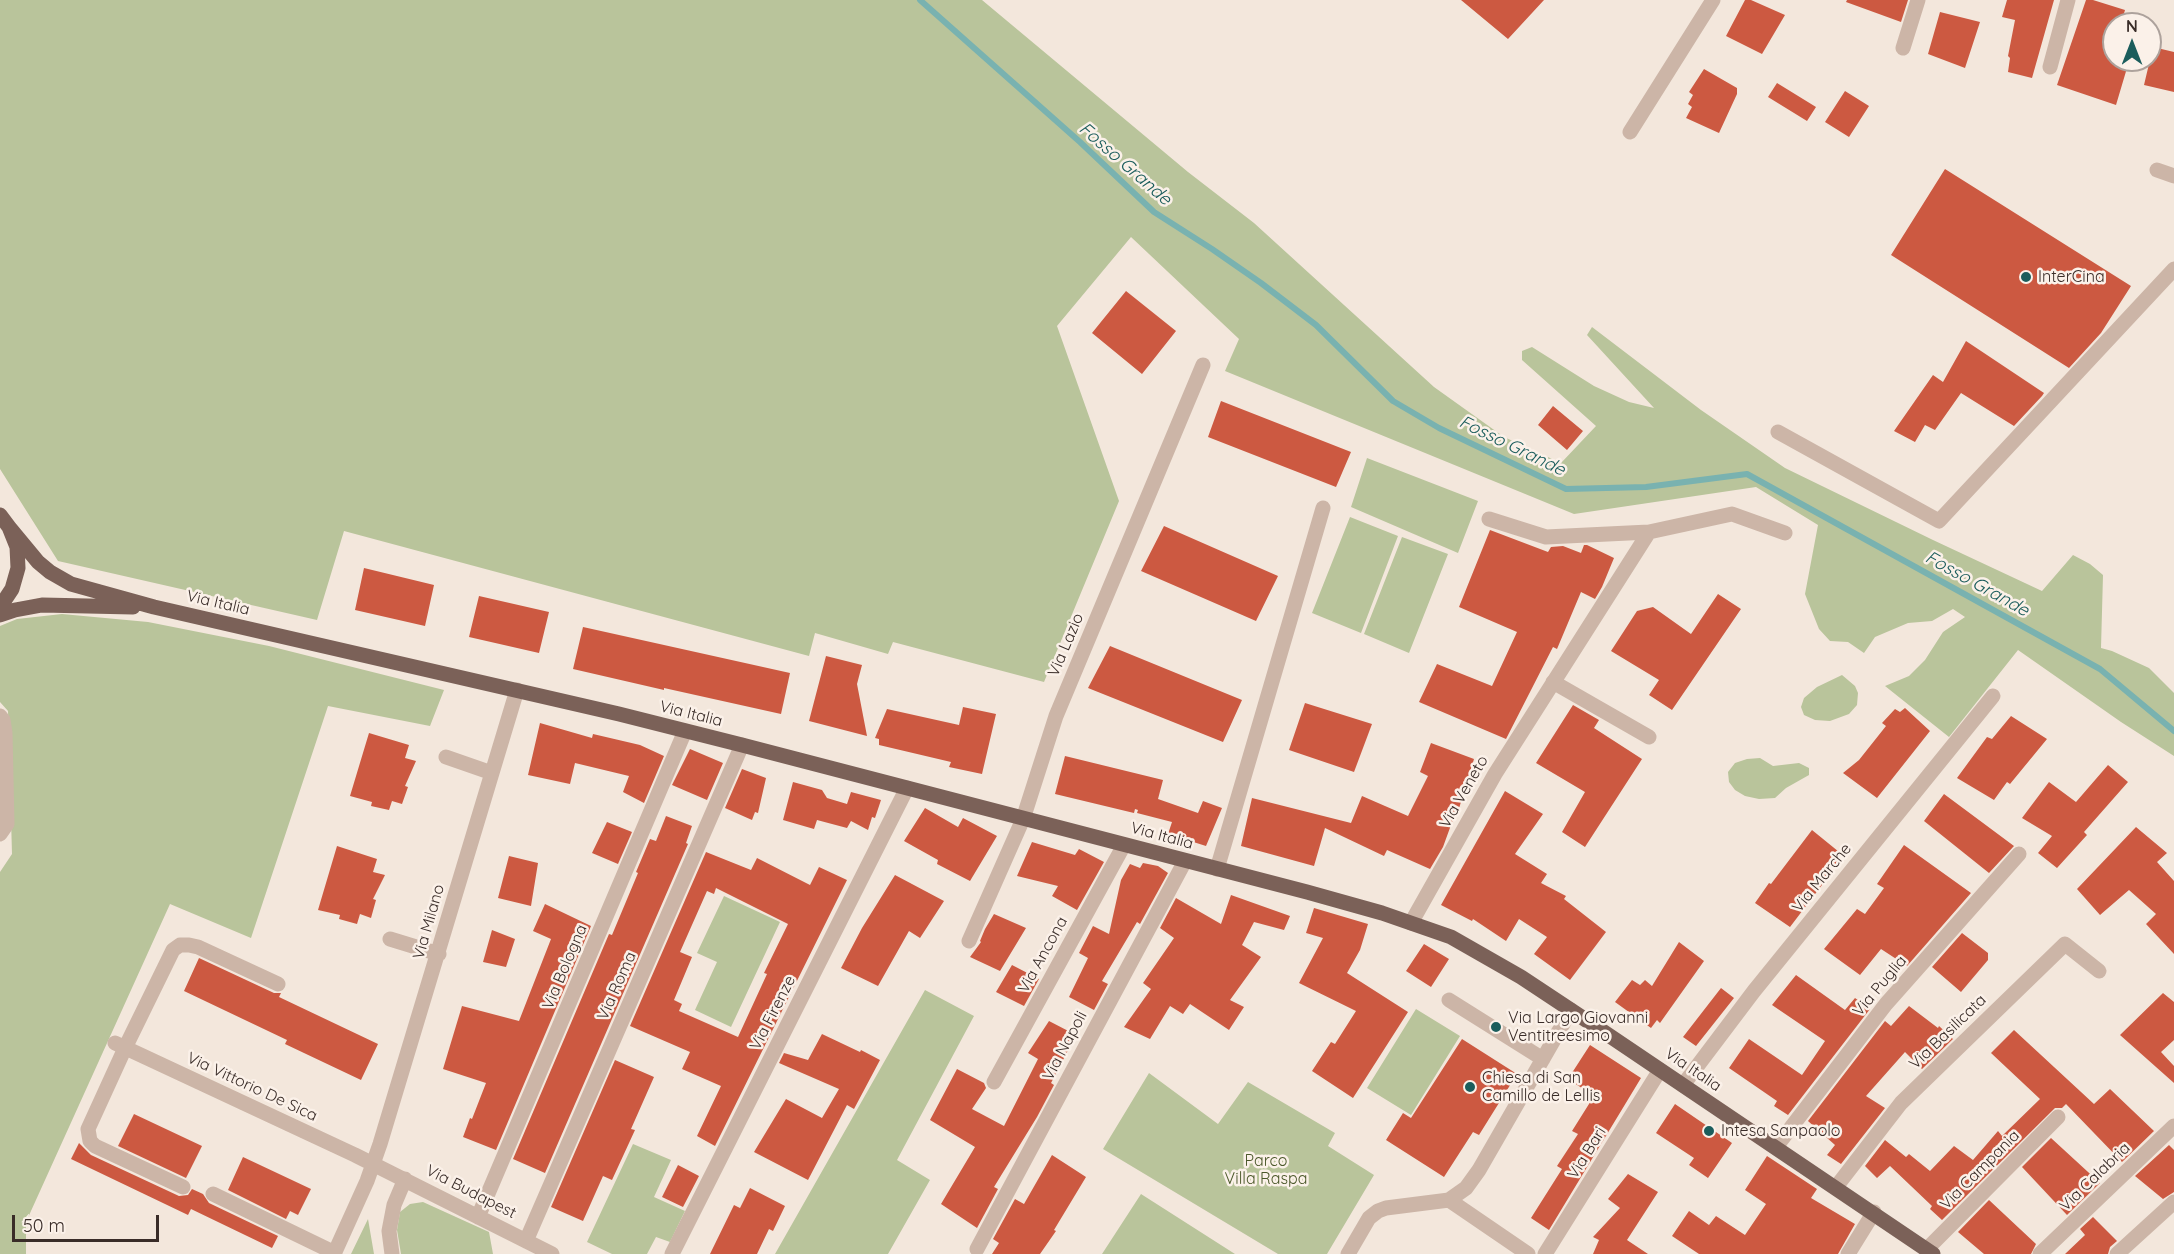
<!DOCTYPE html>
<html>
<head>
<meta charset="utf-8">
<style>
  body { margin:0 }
  #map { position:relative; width:2174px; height:1254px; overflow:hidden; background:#f3e7dc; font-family:Quicksand,sans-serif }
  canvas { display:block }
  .north { position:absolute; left:2102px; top:12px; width:60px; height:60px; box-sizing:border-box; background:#fbf1e9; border:2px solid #ada29c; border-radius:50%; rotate:0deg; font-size:16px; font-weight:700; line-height:24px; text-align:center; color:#392c28 }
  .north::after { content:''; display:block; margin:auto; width:21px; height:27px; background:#1b5d5c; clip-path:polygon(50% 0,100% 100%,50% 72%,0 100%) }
  .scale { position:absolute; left:12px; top:1215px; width:147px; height:27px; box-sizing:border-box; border:3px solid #392c28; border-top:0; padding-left:8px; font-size:18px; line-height:21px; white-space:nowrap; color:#392c28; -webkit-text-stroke:4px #fbf1e9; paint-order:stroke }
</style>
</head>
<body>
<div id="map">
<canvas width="2174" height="1254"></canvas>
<div class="north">N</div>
<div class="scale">50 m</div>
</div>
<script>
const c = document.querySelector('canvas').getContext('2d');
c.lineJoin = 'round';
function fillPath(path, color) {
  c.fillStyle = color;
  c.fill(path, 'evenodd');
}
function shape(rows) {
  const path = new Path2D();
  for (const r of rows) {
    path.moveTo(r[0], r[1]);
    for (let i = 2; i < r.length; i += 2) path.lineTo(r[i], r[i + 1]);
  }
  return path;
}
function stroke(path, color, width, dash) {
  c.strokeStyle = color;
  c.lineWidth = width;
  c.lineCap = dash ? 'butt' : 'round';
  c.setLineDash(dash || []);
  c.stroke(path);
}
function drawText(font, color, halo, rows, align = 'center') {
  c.font = font + ' Quicksand,sans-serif';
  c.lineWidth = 5;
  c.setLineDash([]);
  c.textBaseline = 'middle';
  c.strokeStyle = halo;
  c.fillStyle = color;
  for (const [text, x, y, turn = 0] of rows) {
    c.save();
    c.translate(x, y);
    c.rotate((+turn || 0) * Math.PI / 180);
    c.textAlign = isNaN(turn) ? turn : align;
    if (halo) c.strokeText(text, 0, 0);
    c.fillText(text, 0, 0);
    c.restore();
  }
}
const green = shape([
  [0,0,982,0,1188,172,1254,223,1434,387,1504,437,1561,463,1596,426,1522,360,1522,351,1532,347,1594,386,1629,402,1654,408,1587,335,1592,327,1701,410,1785,468,1933,540,2042,591,2073,555,2090,564,2103,575,2101,648,2112,651,2149,668,2174,693,2174,756,2121,722,2018,650,1949,737,1885,686,1909,676,1925,660,1943,632,1965,617,1953,609,1932,621,1908,623,1875,637,1864,653,1848,642,1830,641,1819,629,1805,594,1818,525,1756,487,1574,514,1225,371,1239,339,1131,237,1057,326,1119,501,1044,682,893,642,888,654,815,633,809,656,344,531,317,620,58,561,0,469],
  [1367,458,1478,501,1458,553,1351,507],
  [1350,517,1398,536,1361,633,1312,613],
  [1402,537,1448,554,1409,653,1364,634],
  [62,614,148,622,269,646,444,690,430,726,328,706,251,938,170,904,26,1222,26,1254,0,1254,0,872,12,854,8,711,0,702,0,626,17,619],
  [1842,675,1855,686,1858,693,1857,705,1849,714,1830,721,1815,720,1804,715,1801,707,1804,698,1817,687],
  [1760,758,1773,766,1799,763,1809,768,1809,775,1786,788,1775,798,1759,799,1745,796,1735,790,1729,782,1728,772,1735,763,1747,759],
  [724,896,780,922,731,1027,695,1010,717,962,697,953],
  [925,990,974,1016,897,1160,930,1180,888,1254,775,1254],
  [1416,1009,1460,1036,1411,1115,1367,1088],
  [1149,1073,1218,1124,1248,1082,1335,1133,1328,1146,1374,1175,1327,1254,1278,1254,1103,1149],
  [633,1144,671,1160,654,1197,685,1211,670,1242,656,1237,647,1254,612,1254,587,1242],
  [1141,1194,1235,1254,1102,1254],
  [423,1202,489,1232,493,1254,401,1254,397,1230,400,1212,410,1204],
  [368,1219,374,1254,351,1254]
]);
const stream = shape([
  [920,0,1080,142,1154,212,1212,249,1261,283,1316,325,1393,401,1439,428,1566,489,1646,487,1747,474,2100,669,2174,731]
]);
const building = shape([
  [1461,0,1544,0,1508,39],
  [1745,0,1751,0,1785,15,1762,54,1726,36],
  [1847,0,1908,0,1901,22,1846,2],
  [2007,0,2054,0,2032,78,2008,72,2010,58,2008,56,2015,20,2002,17],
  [2086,0,2093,0,2125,10,2121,24,2114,24,2114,65,2127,68,2116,105,2057,85],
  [1940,12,1980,22,1965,68,1928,54],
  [2153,47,2174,52,2174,92,2144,85],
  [1704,69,1737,88,1737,94,1719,133,1686,118,1692,107,1688,104,1693,95,1689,92],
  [1777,83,1816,107,1807,121,1768,97],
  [1845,91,1869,106,1849,137,1825,122],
  [1945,169,2131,286,2101,333,2069,368,1891,255],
  [1126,291,1176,331,1142,374,1092,333],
  [1966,341,2044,393,2042,396,2014,426,1961,393,1935,430,1925,425,1915,442,1894,431,1933,375,1943,382],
  [1221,401,1351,452,1336,487,1208,437],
  [1553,406,1583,431,1567,450,1538,425],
  [1164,526,1278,576,1256,621,1141,571],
  [1490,530,1548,552,1551,547,1563,546,1581,553,1584,545,1587,545,1614,558,1602,587,1595,599,1581,592,1557,649,1553,647,1506,739,1419,702,1437,664,1492,686,1517,632,1459,607],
  [364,568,434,585,425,626,355,610],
  [1718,594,1741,609,1672,710,1649,695,1659,680,1611,651,1637,611,1653,607,1691,634],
  [479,596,549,612,539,653,469,637],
  [583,627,790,673,781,714,664,688,664,690,573,669],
  [1110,646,1242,700,1223,742,1088,688],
  [826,656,862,665,857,684,867,736,809,721],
  [1305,703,1372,724,1354,772,1289,750],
  [1573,705,1599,720,1594,728,1642,759,1585,847,1562,832,1585,792,1536,763],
  [963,707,996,714,982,774,949,767,951,762,879,745,879,739,875,738,887,709,959,725],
  [1905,708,1930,731,1877,798,1843,773,1859,760,1886,726,1882,723,1895,709,1900,712],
  [2011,716,2047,739,2010,784,2007,782,1994,800,1957,778,1987,737,1992,739],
  [540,723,592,738,593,734,640,745,664,756,644,803,623,792,629,776,575,763,570,784,528,775],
  [369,733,409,745,405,758,416,761,405,786,408,787,402,804,392,801,389,810,371,806,372,802,350,796],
  [1431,743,1474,759,1457,815,1455,814,1443,847,1430,869,1387,850,1384,856,1325,828,1314,866,1241,846,1252,798,1351,823,1362,796,1408,816,1428,776,1420,772],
  [690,749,723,763,707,800,672,785],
  [1065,756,1163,780,1158,799,1198,813,1203,801,1222,808,1206,846,1168,834,1172,822,1137,813,1138,810,1135,809,1134,813,1055,794],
  [2108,765,2128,782,2084,832,2087,835,2057,868,2038,853,2052,836,2022,818,2049,782,2076,802],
  [742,769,766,778,758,813,755,812,752,820,725,808],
  [793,782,822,790,827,798,847,804,851,792,881,800,875,818,872,817,868,830,851,821,847,828,817,820,814,829,783,820],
  [1505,791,1543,814,1515,854,1547,874,1541,883,1566,896,1564,899,1606,932,1570,980,1534,954,1547,937,1519,919,1506,941,1473,919,1472,921,1441,905],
  [1944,794,2014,846,1989,873,1924,821],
  [925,808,958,827,963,818,997,836,970,881,937,864,938,860,904,841],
  [666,816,692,826,686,843,688,844,545,1173,513,1159,609,934,612,935,638,873,636,872,650,839,656,841],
  [607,822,632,832,618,864,592,853],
  [2136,827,2167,853,2157,862,2174,881,2174,954,2146,924,2156,914,2129,890,2100,915,2077,889],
  [1812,830,1844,856,1790,927,1755,903,1769,883,1771,884],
  [1032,842,1075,855,1079,849,1104,862,1077,910,1052,896,1058,886,1017,876],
  [1904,845,1971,893,1907,966,1881,949,1860,975,1824,949,1857,909,1865,914,1884,888,1877,884],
  [337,846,377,859,373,872,385,875,373,899,376,900,371,918,360,914,357,924,339,919,340,915,318,910],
  [706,852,751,870,757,858,810,885,819,867,847,880,715,1146,697,1136,721,1086,682,1069,690,1052,630,1026],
  [716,888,788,924,764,973,767,974,738,1037,679,1011,682,1004,674,1000,692,957,680,952,707,891,714,894],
  [509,856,538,863,531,906,498,898],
  [1143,863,1158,866,1168,873,1140,924,1137,922,1102,981,1108,984,1094,1010,1069,997,1088,958,1079,953,1093,926,1109,934,1121,880,1130,864,1140,868],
  [895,875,944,901,920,938,909,931,878,986,841,968,862,928],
  [1231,895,1290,916,1284,930,1254,922,1242,945,1261,957,1230,1000,1244,1007,1229,1030,1190,1004,1183,1014,1170,1006,1150,1039,1124,1027,1151,989,1143,983,1174,938,1160,928,1176,898,1221,924],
  [545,904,591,926,496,1150,463,1137,470,1118,472,1119,486,1083,443,1069,462,1006,519,1021,551,939,533,931],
  [1314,908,1368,924,1360,950,1347,973,1408,1012,1353,1098,1312,1071,1331,1042,1335,1044,1356,1011,1299,983,1323,938,1306,933],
  [994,914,1026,928,1000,971,970,957,981,942,980,941,985,929],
  [492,930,515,939,506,967,483,962],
  [1962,933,1988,953,1988,960,1961,992,1932,967],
  [1679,942,1704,961,1660,1023,1657,1020,1651,1028,1615,1002,1632,980,1640,985,1645,980,1652,986],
  [1424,944,1449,959,1431,987,1406,971],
  [199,958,274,993,281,993,279,997,378,1044,361,1080,285,1044,287,1040,184,991],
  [1012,965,1039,979,1024,1006,996,992],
  [1796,975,1845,1010,1855,998,1870,1009,1788,1115,1774,1106,1777,1101,1729,1068,1749,1039,1802,1075,1825,1041,1772,1005],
  [1721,988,1734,998,1696,1046,1683,1037],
  [2163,993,2174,1002,2174,1040,2161,1052,2174,1066,2174,1083,2120,1035],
  [1909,1006,1938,1028,1939,1026,1953,1039,1922,1069,1905,1052,1866,1096,1885,1108,1841,1164,1827,1155,1835,1145,1808,1121,1885,1021,1891,1026],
  [1049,1021,1076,1035,1051,1083,1054,1085,1037,1117,994,1187,998,1189,977,1228,941,1204,975,1147,930,1120,957,1069,984,1083,986,1088,972,1109,1004,1126,1038,1059,1028,1053],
  [2014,1030,2094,1104,2110,1089,2154,1131,2122,1162,2066,1104,2062,1108,2055,1108,1942,1220,1930,1209,1932,1206,1890,1166,1877,1178,1865,1166,1885,1140,1906,1157,1909,1154,1930,1171,1954,1146,1973,1160,1998,1131,2002,1136,2040,1099,1991,1053],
  [822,1034,860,1052,861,1050,880,1060,854,1109,847,1105,808,1180,754,1152,786,1099,822,1118,839,1089,779,1063,784,1053,808,1060],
  [1462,1039,1517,1074,1479,1135,1473,1132,1444,1177,1386,1140,1403,1113,1411,1118],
  [1590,1045,1641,1078,1549,1230,1531,1218,1562,1169,1557,1166,1578,1134,1572,1131,1594,1096,1568,1079],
  [615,1060,654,1077,631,1129,635,1130,612,1180,603,1176,583,1221,551,1207],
  [1675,1104,1732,1143,1708,1178,1689,1165,1694,1158,1656,1133],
  [134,1114,202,1146,186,1178,118,1146],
  [2051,1138,2100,1183,2067,1215,2022,1167],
  [79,1143,91,1155,179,1196,188,1195,192,1189,203,1194,209,1203,278,1236,272,1248,191,1209,188,1215,71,1159],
  [2169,1145,2174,1150,2174,1192,2163,1199,2135,1176],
  [1052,1155,1086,1177,1054,1230,1056,1231,1040,1254,992,1254,999,1243,993,1239,1015,1199,1024,1204],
  [1767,1156,1817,1189,1811,1198,1855,1224,1838,1254,1699,1254,1672,1236,1689,1211,1709,1225,1716,1216,1745,1235,1766,1204,1745,1190],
  [243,1157,311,1189,298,1215,290,1211,286,1219,228,1190],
  [678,1165,699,1176,683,1207,662,1197],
  [1628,1174,1658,1192,1627,1240,1648,1254,1593,1254,1599,1240,1593,1237,1620,1208,1608,1199],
  [750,1188,785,1206,773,1231,769,1229,757,1254,710,1254,734,1205,740,1208],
  [1989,1200,2036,1244,2031,1254,1984,1254,1958,1232],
  [2093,1217,2117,1241,2110,1247,2108,1254,2065,1254,2085,1235,2080,1229]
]);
const minor = shape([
  [1903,48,1918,0],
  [2050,67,2068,0],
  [1630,132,1713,0],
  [2157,170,2174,176],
  [1778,432,1939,521,2174,269],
  [1489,519,1546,537,1649,532,1732,514,1785,533],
  [1553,682,1649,737],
  [0,716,3,720,5,733,7,824,0,834],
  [446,757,492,773],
  [1217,869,1323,508],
  [1411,923,1495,774,1649,532],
  [390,939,439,954],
  [969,941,1023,819,1056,716,1203,365],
  [1449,1000,1543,1059],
  [115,1043,355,1155,552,1254],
  [994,1082,1124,845],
  [1683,1085,1754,991,1993,696],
  [1776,1147,1886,1004,2019,854],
  [183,1187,95,1146,90,1141,88,1129,125,1048,173,950,180,945,189,945,198,947,278,984],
  [1836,1187,1901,1103,2065,944,2099,971],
  [213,1194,335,1253],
  [1449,1200,1528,1254],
  [478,1217,685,731],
  [526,1241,742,745],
  [977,1249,1185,861],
  [1927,1249,2058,1117],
  [334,1254,367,1181,380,1144,517,690],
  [392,1254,389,1231,394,1205,405,1179],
  [672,1254,907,788],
  [1348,1254,1369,1218,1378,1211,1386,1208,1449,1200,1466,1188,1479,1170,1571,1010],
  [1545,1254,1660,1070],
  [1848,1254,1874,1212],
  [2040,1254,2174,1126],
  [2117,1254,2174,1202]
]);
const major = shape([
  [0,515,9,527,17,547,18,568,12,589,0,607],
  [9,527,38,562,50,572,71,584,154,607,619,714,742,745,1307,892,1382,913,1451,937,1521,977,1598,1028,1933,1254],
  [0,615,15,610,42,605,133,607]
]);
const markers = [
  [2026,277,6,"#1b5d5c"],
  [1496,1027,6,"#1b5d5c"],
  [1470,1087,6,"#1b5d5c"],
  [1709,1131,6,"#1b5d5c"]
];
const poiNames = [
  ["InterCina",2038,277],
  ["Via Largo Giovanni",1508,1018],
  ["Ventitreesimo",1508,1036],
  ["Chiesa di San",1482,1078],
  ["Camillo de Lellis",1482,1096],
  ["Intesa Sanpaolo",1721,1131]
];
const streetNames = [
  ["Via Italia",218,603,13],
  ["Via Lazio",1066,645,-67],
  ["Via Italia",691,714,14],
  ["Via Veneto",1464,792,-60],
  ["Via Italia",1162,836,15],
  ["Via Marche",1822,878,-51],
  ["Via Milano",429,922,-74],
  ["Via Ancona",1043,955,-61],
  ["Via Bologna",565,967,-67],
  ["Via Roma",617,986,-66],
  ["Via Puglia",1880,986,-50],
  ["Via Firenze",773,1013,-63],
  ["Via Basilicata",1948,1032,-44],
  ["Via Napoli",1065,1046,-62],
  ["Via Italia",1693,1070,34],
  ["Via Vittorio De Sica",252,1087,25],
  ["Via Bari",1587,1153,-58],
  ["Via Campania",1980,1170,-45],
  ["Via Calabria",2095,1177,-44],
  ["Via Budapest",471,1192,27]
];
const parkNames = [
  ["Parco",1266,1161],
  ["Villa Raspa",1266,1179]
];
const waterNames = [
  ["Fosso Grande",1125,164,41],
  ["Fosso Grande",1512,446,26],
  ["Fosso Grande",1977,584,29]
];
fillPath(green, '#b9c49b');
stroke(stream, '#79b2b0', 6);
fillPath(building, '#cc5941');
stroke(minor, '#ccb5a7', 15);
stroke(major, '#7b6158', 15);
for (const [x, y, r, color] of markers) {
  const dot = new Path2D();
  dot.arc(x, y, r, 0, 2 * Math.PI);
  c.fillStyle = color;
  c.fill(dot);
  stroke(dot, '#fbf1e9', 2);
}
drawText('16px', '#392c28', '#fbf1e9', poiNames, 'left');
drawText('16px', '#392c28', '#fbf1e9', streetNames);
drawText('16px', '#4b582a', '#fbf1e9', parkNames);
drawText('italic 18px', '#1b5d5c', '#fbf1e9', waterNames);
</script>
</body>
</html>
